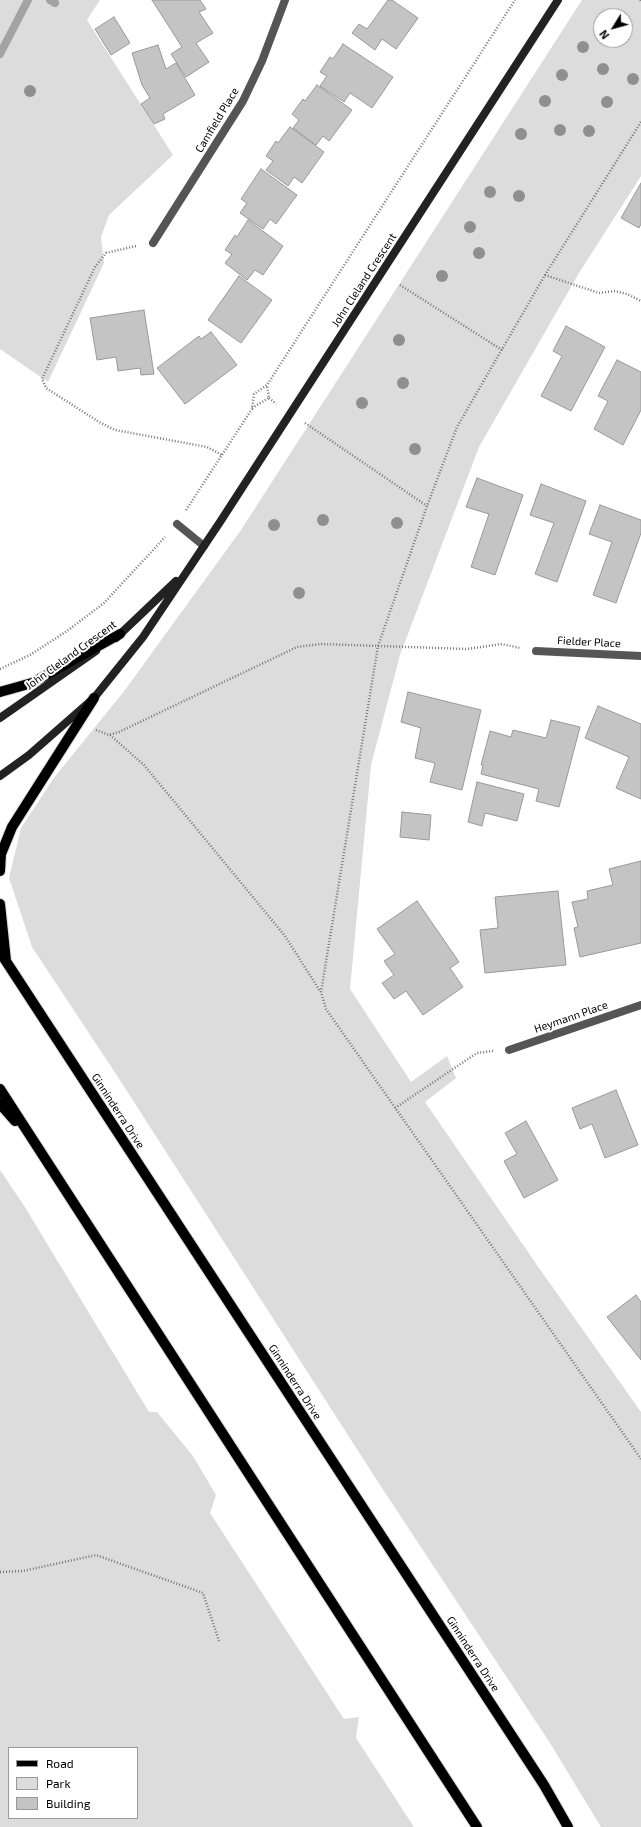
<!DOCTYPE html>
<html>
<head>
<meta charset="utf-8">
<style>
  body { margin:0 }
  #map { position:relative; width:641px; height:1827px; overflow:hidden; background:#fff; font-family:"Exo 2",sans-serif }
  canvas { display:block }
  .legend { position:absolute; left:8px; top:1747px; width:130px; height:72px; box-sizing:border-box; background:#fff; border:1px solid #999; margin:0; padding:5px 7px; list-style:none; font-size:12px; color:#000 }
  .legend li { display:flex; align-items:center; gap:8px; height:20px }
  .legend b { width:20px; border:1px solid #999 }
  .north { position:absolute; left:593px; top:8px; width:40px; height:40px; box-sizing:border-box; background:#fff; border:1px solid #999; border-radius:50%; rotate:233deg; font-size:11px; font-weight:700; line-height:16px; text-align:center; color:#000 }
  .north::after { content:''; display:block; margin:auto; width:14px; height:18px; background:#000; clip-path:polygon(50% 0,100% 100%,50% 72%,0 100%) }
</style>
</head>
<body>
<div id="map">
<canvas width="641" height="1827"></canvas>
<ul class="legend">
<li><b style="height:5px;background:#000"></b>Road</li>
<li><b style="height:11px;background:#dcdcdc"></b>Park</li>
<li><b style="height:11px;background:#c4c4c4"></b>Building</li>
</ul>
<div class="north">N</div>
</div>
<script>
const c = document.querySelector('canvas').getContext('2d');
c.lineJoin = 'round';
function fillPath(path, color) {
  c.fillStyle = color;
  c.fill(path, 'evenodd');
}
function shape(rows) {
  const path = new Path2D();
  for (const r of rows) {
    path.moveTo(r[0], r[1]);
    for (let i = 2; i < r.length; i += 2) path.lineTo(r[i], r[i + 1]);
  }
  return path;
}
function stroke(path, color, width, dash) {
  c.strokeStyle = color;
  c.lineWidth = width;
  c.lineCap = dash ? 'butt' : 'round';
  c.setLineDash(dash || []);
  c.stroke(path);
}
function drawText(font, color, halo, rows, align = 'center') {
  c.font = font + ' "Exo 2",sans-serif';
  c.lineWidth = 4;
  c.setLineDash([]);
  c.textBaseline = 'middle';
  c.strokeStyle = halo;
  c.fillStyle = color;
  for (const [text, x, y, turn = 0] of rows) {
    c.save();
    c.translate(x, y);
    c.rotate((+turn || 0) * Math.PI / 180);
    c.textAlign = isNaN(turn) ? turn : align;
    if (halo) c.strokeText(text, 0, 0);
    c.fillText(text, 0, 0);
    c.restore();
  }
}
const green = shape([
  [0,0,100,0,87,20,173,155,109,215,101,237,104,263,48,382,0,349],
  [582,0,641,0,641,176,579,273,479,447,400,655,371,765,350,989,411,1082,447,1056,456,1078,425,1102,539,1268,641,1412,641,1827,601,1827,550,1743,380,1485,116,1074,32,947,9,878,21,828,53,779,125,690,241,530],
  [601,16,625,16,625,40,601,40],
  [0,1170,23,1204,149,1412,157,1412,193,1456,216,1495,210,1513,344,1719,359,1717,356,1738,414,1827,0,1827],
  [9,1748,137,1748,137,1818,9,1818]
]);
const stream = shape([
  [50,0,55,3],
  [0,54,28,0]
]);
const building = shape([
  [152,0,200,0,206,9,199,12,213,33,196,43,209,62,186,77,171,54,182,47,152,0],
  [388,0,392,0,418,18,396,49,382,39,375,50,352,33,359,24,367,29,388,0],
  [114,17,130,43,111,55,95,29,114,17],
  [343,44,393,77,372,108,350,93,344,102,320,86,327,76,320,72,330,57,333,59,343,44],
  [158,45,166,69,176,63,195,95,163,114,165,119,154,124,141,104,150,98,142,85,132,53,158,45],
  [317,85,352,110,329,141,323,136,316,145,293,128,299,120,292,114,303,99,305,101,317,85],
  [290,127,324,152,302,183,294,177,288,186,266,170,273,161,266,156,276,141,278,143,290,127],
  [261,169,297,195,276,224,270,219,263,229,240,213,247,203,241,199,261,169],
  [641,183,641,224,639,228,621,218,641,183],
  [248,220,283,246,263,275,255,270,247,280,225,263,232,254,225,250,235,235,237,237,248,220],
  [239,276,272,300,241,343,208,320,239,276],
  [144,310,154,374,141,375,140,368,118,371,116,357,97,360,90,318,144,310],
  [566,326,605,347,571,411,541,396,562,356,553,351,566,326],
  [211,332,237,365,185,404,157,368,199,336,201,339,211,332],
  [617,360,641,372,641,410,623,445,594,429,608,401,598,396,617,360],
  [477,478,523,495,495,575,471,567,489,514,466,507,477,478],
  [541,484,586,501,557,582,535,574,554,523,530,515,541,484],
  [600,505,641,520,641,533,616,603,593,595,612,542,589,534,600,505],
  [408,692,481,710,462,790,430,782,435,763,415,758,421,728,401,722,408,692],
  [598,706,641,724,641,799,616,788,629,757,585,738,598,706],
  [551,720,580,727,559,807,536,801,539,789,481,774,483,765,481,765,490,731,511,737,513,730,546,738,551,720],
  [477,782,524,794,517,821,485,813,482,826,468,822,477,782],
  [402,812,431,815,429,840,400,837,402,812],
  [641,861,641,943,580,957,574,928,578,927,572,902,588,899,587,891,613,885,609,869,641,861],
  [558,891,566,965,485,973,480,930,498,928,495,897,558,891],
  [417,901,459,962,450,968,463,987,423,1015,406,991,394,999,382,983,394,975,384,961,395,954,377,929,417,901],
  [616,1090,638,1145,605,1158,592,1124,580,1129,572,1108,616,1090],
  [526,1121,558,1180,524,1198,504,1161,517,1154,505,1133,526,1121],
  [636,1295,641,1302,641,1360,607,1317,636,1295]
]);
const path = shape([
  [640,0,641,1],
  [641,122,545,275,457,427,427,506,378,646,321,992,326,1009,641,1459],
  [136,246,106,253,95,267,42,379,46,388,99,422,115,430,207,447,222,455],
  [545,275,599,293,615,291,627,294,641,301],
  [400,285,502,350],
  [269,398,276,404],
  [252,408,269,398,267,385],
  [305,423,427,506],
  [186,510,252,409,254,394,267,385,515,0],
  [0,669,30,655,67,631,104,603,165,537],
  [96,730,109,735,119,732,297,647,321,644,467,649,502,644,520,648],
  [110,735,144,765,285,936,320,991],
  [395,1108,477,1053,493,1051],
  [0,1572,23,1571,96,1555,203,1593,219,1641]
]);
const lane = shape([
  [177,524,204,546]
]);
const street = shape([
  [153,243,243,101,262,61,285,0],
  [536,651,641,656],
  [509,1050,641,1005]
]);
const secondary = shape([
  [116,638,176,581],
  [0,718,96,651],
  [0,776,29,755,94,698,143,637,220,522,558,0]
]);
const primary = shape([
  [0,692,32,683,120,634],
  [0,871,1,854,12,827,94,698],
  [0,904,6,961],
  [0,952,544,1785,568,1827],
  [0,1089,477,1827],
  [0,1104,15,1121]
]);
const trees = [
  [583,47],
  [603,69],
  [562,75],
  [633,79],
  [30,91],
  [545,101],
  [607,102],
  [560,130],
  [589,131],
  [521,134],
  [490,192],
  [519,196],
  [470,227],
  [479,253],
  [442,276],
  [399,340],
  [403,383],
  [362,403],
  [415,449],
  [323,520],
  [397,523],
  [274,525],
  [299,593]
];
const streetNames = [
  ["Camfield Place",217,120,-59],
  ["John Cleland Crescent",364,280,-57],
  ["Fielder Place",589,642,3],
  ["John Cleland Crescent",71,655,-36],
  ["Heymann Place",571,1017,-19],
  ["Ginninderra Drive",118,1111,57],
  ["Ginninderra Drive",295,1382,57],
  ["Ginninderra Drive",473,1654,57]
];
fillPath(green, '#dcdcdc');
stroke(stream, '#a3a3a3', 8);
fillPath(building, '#c4c4c4');
stroke(building, '#999', 1);
stroke(primary, '#dbdbdb', 12);
stroke(path, '#777', 2.5, [1, 2]);
stroke(lane, '#555', 8);
stroke(street, '#555', 8);
stroke(secondary, '#222', 8);
stroke(primary, '#000', 10);
c.fillStyle = '#8f8f8f';
for (const [x, y] of trees) {
  c.beginPath();
  c.arc(x, y, 6, 0, 2 * Math.PI);
  c.fill();
}
drawText('11px', '#000', '#fff', streetNames);
</script>
</body>
</html>
